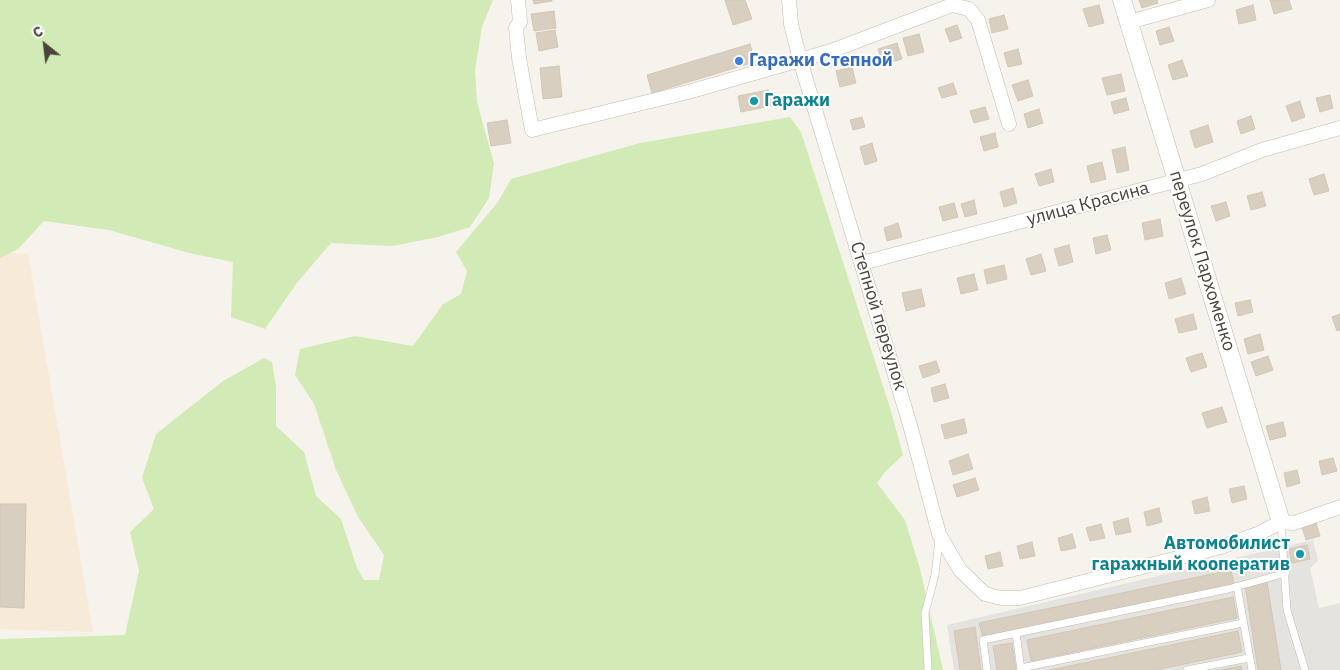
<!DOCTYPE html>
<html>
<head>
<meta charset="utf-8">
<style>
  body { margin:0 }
  #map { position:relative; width:1340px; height:670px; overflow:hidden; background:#f6f3ec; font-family:"IBM Plex Sans",sans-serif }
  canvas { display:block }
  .north { position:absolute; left:20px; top:20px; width:50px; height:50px; -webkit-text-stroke:4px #fff; paint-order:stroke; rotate:331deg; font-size:14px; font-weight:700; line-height:20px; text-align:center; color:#4b4439 }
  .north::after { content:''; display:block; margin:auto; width:18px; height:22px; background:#4b4439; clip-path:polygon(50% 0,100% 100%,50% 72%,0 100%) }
</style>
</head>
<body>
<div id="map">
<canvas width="1340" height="670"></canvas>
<div class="north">С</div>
</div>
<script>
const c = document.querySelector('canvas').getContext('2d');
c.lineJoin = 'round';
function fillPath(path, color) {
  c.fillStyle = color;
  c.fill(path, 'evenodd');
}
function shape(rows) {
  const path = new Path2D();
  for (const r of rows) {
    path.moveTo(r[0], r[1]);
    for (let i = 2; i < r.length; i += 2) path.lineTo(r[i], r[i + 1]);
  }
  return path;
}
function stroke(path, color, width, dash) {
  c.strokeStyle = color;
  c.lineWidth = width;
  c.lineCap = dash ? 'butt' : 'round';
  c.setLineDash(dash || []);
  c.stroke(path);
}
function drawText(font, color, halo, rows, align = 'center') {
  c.font = font + ' "IBM Plex Sans",sans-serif';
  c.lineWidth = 4;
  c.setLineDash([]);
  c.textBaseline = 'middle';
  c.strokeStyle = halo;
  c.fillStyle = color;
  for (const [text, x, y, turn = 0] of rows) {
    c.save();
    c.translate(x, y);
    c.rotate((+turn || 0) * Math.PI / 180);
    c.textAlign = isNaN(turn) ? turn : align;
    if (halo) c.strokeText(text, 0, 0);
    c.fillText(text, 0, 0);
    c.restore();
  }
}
const commercial = shape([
  [0,252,28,254,93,632,0,629]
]);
const green = shape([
  [0,0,493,0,482,27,475,70,477,102,494,163,489,198,470,227,438,237,392,246,331,243,296,284,265,329,231,317,233,262,189,253,109,230,44,221,18,249,0,258],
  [790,117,801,132,891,411,903,455,885,472,877,483,905,520,920,569,943,670,0,670,0,639,125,635,139,571,130,532,154,509,142,478,156,434,223,381,264,358,272,362,276,387,276,426,304,452,316,496,341,519,357,568,364,580,379,580,384,555,358,517,336,470,314,404,295,375,300,349,355,336,413,346,443,304,461,294,467,271,456,252,498,202,511,179,640,143]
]);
const parking = shape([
  [1313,540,1318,561,1310,568,1319,608,1340,603,1340,670,954,670,947,625]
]);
const building = shape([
  [533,0,552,0,552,1,534,4,533,0],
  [725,0,745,0,752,19,733,25,725,0],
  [1139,0,1157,0,1158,3,1142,8,1139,0],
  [1270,0,1289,0,1292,9,1274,14,1270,0],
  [1099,5,1104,23,1089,27,1083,9,1099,5],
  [1253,5,1256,20,1239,24,1236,10,1253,5],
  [554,11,556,28,534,31,531,14,554,11],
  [1004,15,1008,29,992,33,989,19,1004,15],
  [957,25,962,38,950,42,945,29,957,25],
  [1169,27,1174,41,1160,45,1156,31,1169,27],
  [555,30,558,47,539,51,536,33,555,30],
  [919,34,924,52,908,56,903,38,919,34],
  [897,43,902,59,883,65,878,49,897,43],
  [750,44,755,62,652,93,647,75,750,44],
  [1018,49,1022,64,1008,67,1004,53,1018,49],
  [1182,60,1188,76,1173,80,1168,65,1182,60],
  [559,66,562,97,543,99,540,68,559,66],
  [852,67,856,83,840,87,836,71,852,67],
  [1121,74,1125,91,1107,95,1102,78,1121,74],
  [1028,80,1033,96,1018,101,1012,85,1028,80],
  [953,83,957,94,942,98,938,88,953,83],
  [768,90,771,106,741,112,738,96,768,90],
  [1330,95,1333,108,1320,112,1316,98,1330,95],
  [1126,98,1129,110,1114,114,1111,102,1126,98],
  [1300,101,1305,117,1292,122,1286,106,1300,101],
  [985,107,989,119,974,123,970,111,985,107],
  [1039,109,1043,123,1028,128,1024,114,1039,109],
  [1251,116,1255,129,1241,134,1237,121,1251,116],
  [862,117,865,127,853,130,850,120,862,117],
  [507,120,511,143,491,146,487,123,507,120],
  [1208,125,1213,142,1195,148,1190,131,1208,125],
  [995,133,998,147,984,151,980,137,995,133],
  [872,143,877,161,865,165,860,147,872,143],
  [1125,147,1129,170,1117,173,1112,150,1125,147],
  [1102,162,1106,179,1091,183,1087,166,1102,162],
  [1051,169,1054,182,1039,186,1035,174,1051,169],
  [1324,174,1329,191,1314,195,1309,179,1324,174],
  [1013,188,1017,203,1004,207,1000,192,1013,188],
  [1262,192,1266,206,1251,210,1247,196,1262,192],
  [974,200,977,214,965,217,961,204,974,200],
  [1226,202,1230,216,1216,221,1211,206,1226,202],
  [954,203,958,217,943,221,939,207,954,203],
  [1160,219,1163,236,1145,240,1142,223,1160,219],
  [898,223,902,237,887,241,884,228,898,223],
  [1107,235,1111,250,1096,254,1093,238,1107,235],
  [1069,245,1073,262,1059,266,1054,249,1069,245],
  [1041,254,1046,271,1031,275,1026,259,1041,254],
  [1004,265,1007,279,987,284,984,270,1004,265],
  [974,274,978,290,961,294,957,278,974,274],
  [1181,278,1186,294,1169,299,1165,283,1181,278],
  [921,289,925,306,906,311,902,293,921,289],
  [1250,300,1253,312,1238,316,1235,303,1250,300],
  [1193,314,1197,329,1179,333,1175,319,1193,314],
  [1340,314,1340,330,1337,331,1332,317,1340,314],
  [1260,334,1264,350,1248,354,1244,339,1260,334],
  [1202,353,1207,367,1191,372,1186,358,1202,353],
  [1268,356,1273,370,1256,376,1251,362,1268,356],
  [936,361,940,372,923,378,919,366,936,361],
  [945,384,949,398,934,402,931,388,945,384],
  [1222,407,1227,422,1207,428,1202,413,1222,407],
  [964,419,967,433,945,439,941,425,964,419],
  [1283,422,1286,436,1270,440,1266,426,1283,422],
  [968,454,973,469,953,475,949,461,968,454],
  [1333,458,1337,471,1322,475,1319,461,1333,458],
  [1297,470,1300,483,1287,487,1284,473,1297,470],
  [975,478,979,490,957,497,953,485,975,478],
  [1244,486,1247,499,1232,503,1229,489,1244,486],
  [1207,497,1210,511,1195,514,1192,501,1207,497],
  [0,504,26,504,24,608,0,607,0,504],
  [1159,508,1162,522,1147,526,1144,512,1159,508],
  [1128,518,1131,532,1116,535,1113,522,1128,518],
  [1316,523,1320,536,1306,540,1302,527,1316,523],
  [1101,524,1105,538,1090,541,1086,528,1101,524],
  [1072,534,1076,548,1061,551,1058,538,1072,534],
  [1032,542,1035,556,1020,559,1017,546,1032,542],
  [1307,545,1310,559,1292,563,1289,549,1307,545],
  [1000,552,1003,566,988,569,985,556,1000,552],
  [1231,570,1234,585,983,637,979,623,1231,570],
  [1267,582,1281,670,1258,670,1245,585,1267,582],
  [1233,597,1237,618,1031,661,1027,640,1233,597],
  [975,627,981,670,960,670,954,631,975,627],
  [1238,631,1242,652,1156,670,1050,670,1238,631],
  [1012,643,1016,670,997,670,993,646,1012,643],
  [1241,666,1242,670,1221,670,1241,666]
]);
const service = shape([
  [1281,523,1287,610,1305,670],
  [1237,586,1252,670],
  [1016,633,1021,670],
  [1021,668,1243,623],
  [928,670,925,613,935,575,939,540],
  [987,670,983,640,1228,589,1286,573],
  [1187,670,1249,658]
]);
const minor = shape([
  [518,0,520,22,516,28,519,58,532,130,688,92,800,60,791,24,789,0],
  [1129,22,1208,0],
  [1009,124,978,20,969,9,952,5,831,51,800,60,910,425,939,534,960,570,985,594,1001,598,1020,598,1221,547,1260,533,1281,522,1294,523,1340,507],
  [862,263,1202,174,1262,150,1340,128]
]);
const tertiary = shape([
  [1122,0,1281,522]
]);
const markers = [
  [739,61,5,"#3f7fe0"],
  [754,101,5,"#0f9aa8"],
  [1300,554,5,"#0f9aa8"]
];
const shopNames = [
  ["Гаражи Степной",749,61]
];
const cultureNames = [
  ["Гаражи",764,101],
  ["Автомобилист",1290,544,"right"],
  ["гаражный кооператив",1290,565,"right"]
];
const streetNames = [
  ["улица Красина",1088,204,-15],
  ["переулок Пархоменко",1202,261,73],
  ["Степной переулок",878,316,73]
];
fillPath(commercial, '#f7ead8');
fillPath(green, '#d2eab5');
fillPath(parking, '#e5e3e0');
fillPath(building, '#d8cfc1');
stroke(building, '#d3c7b4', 1);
stroke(service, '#c2bbae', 8);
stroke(minor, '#c2bbae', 15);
stroke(tertiary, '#c2bbae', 19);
stroke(service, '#fff', 7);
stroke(minor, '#fff', 14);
stroke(tertiary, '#fff', 18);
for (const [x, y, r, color] of markers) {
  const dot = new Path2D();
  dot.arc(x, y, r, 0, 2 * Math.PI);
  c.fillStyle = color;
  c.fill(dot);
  stroke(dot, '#fff', 2);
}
drawText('bold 18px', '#366cbe', '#fff', shopNames, 'left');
drawText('bold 18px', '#0d838f', '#fff', cultureNames, 'left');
drawText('18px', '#4b4439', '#fff', streetNames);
</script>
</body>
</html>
